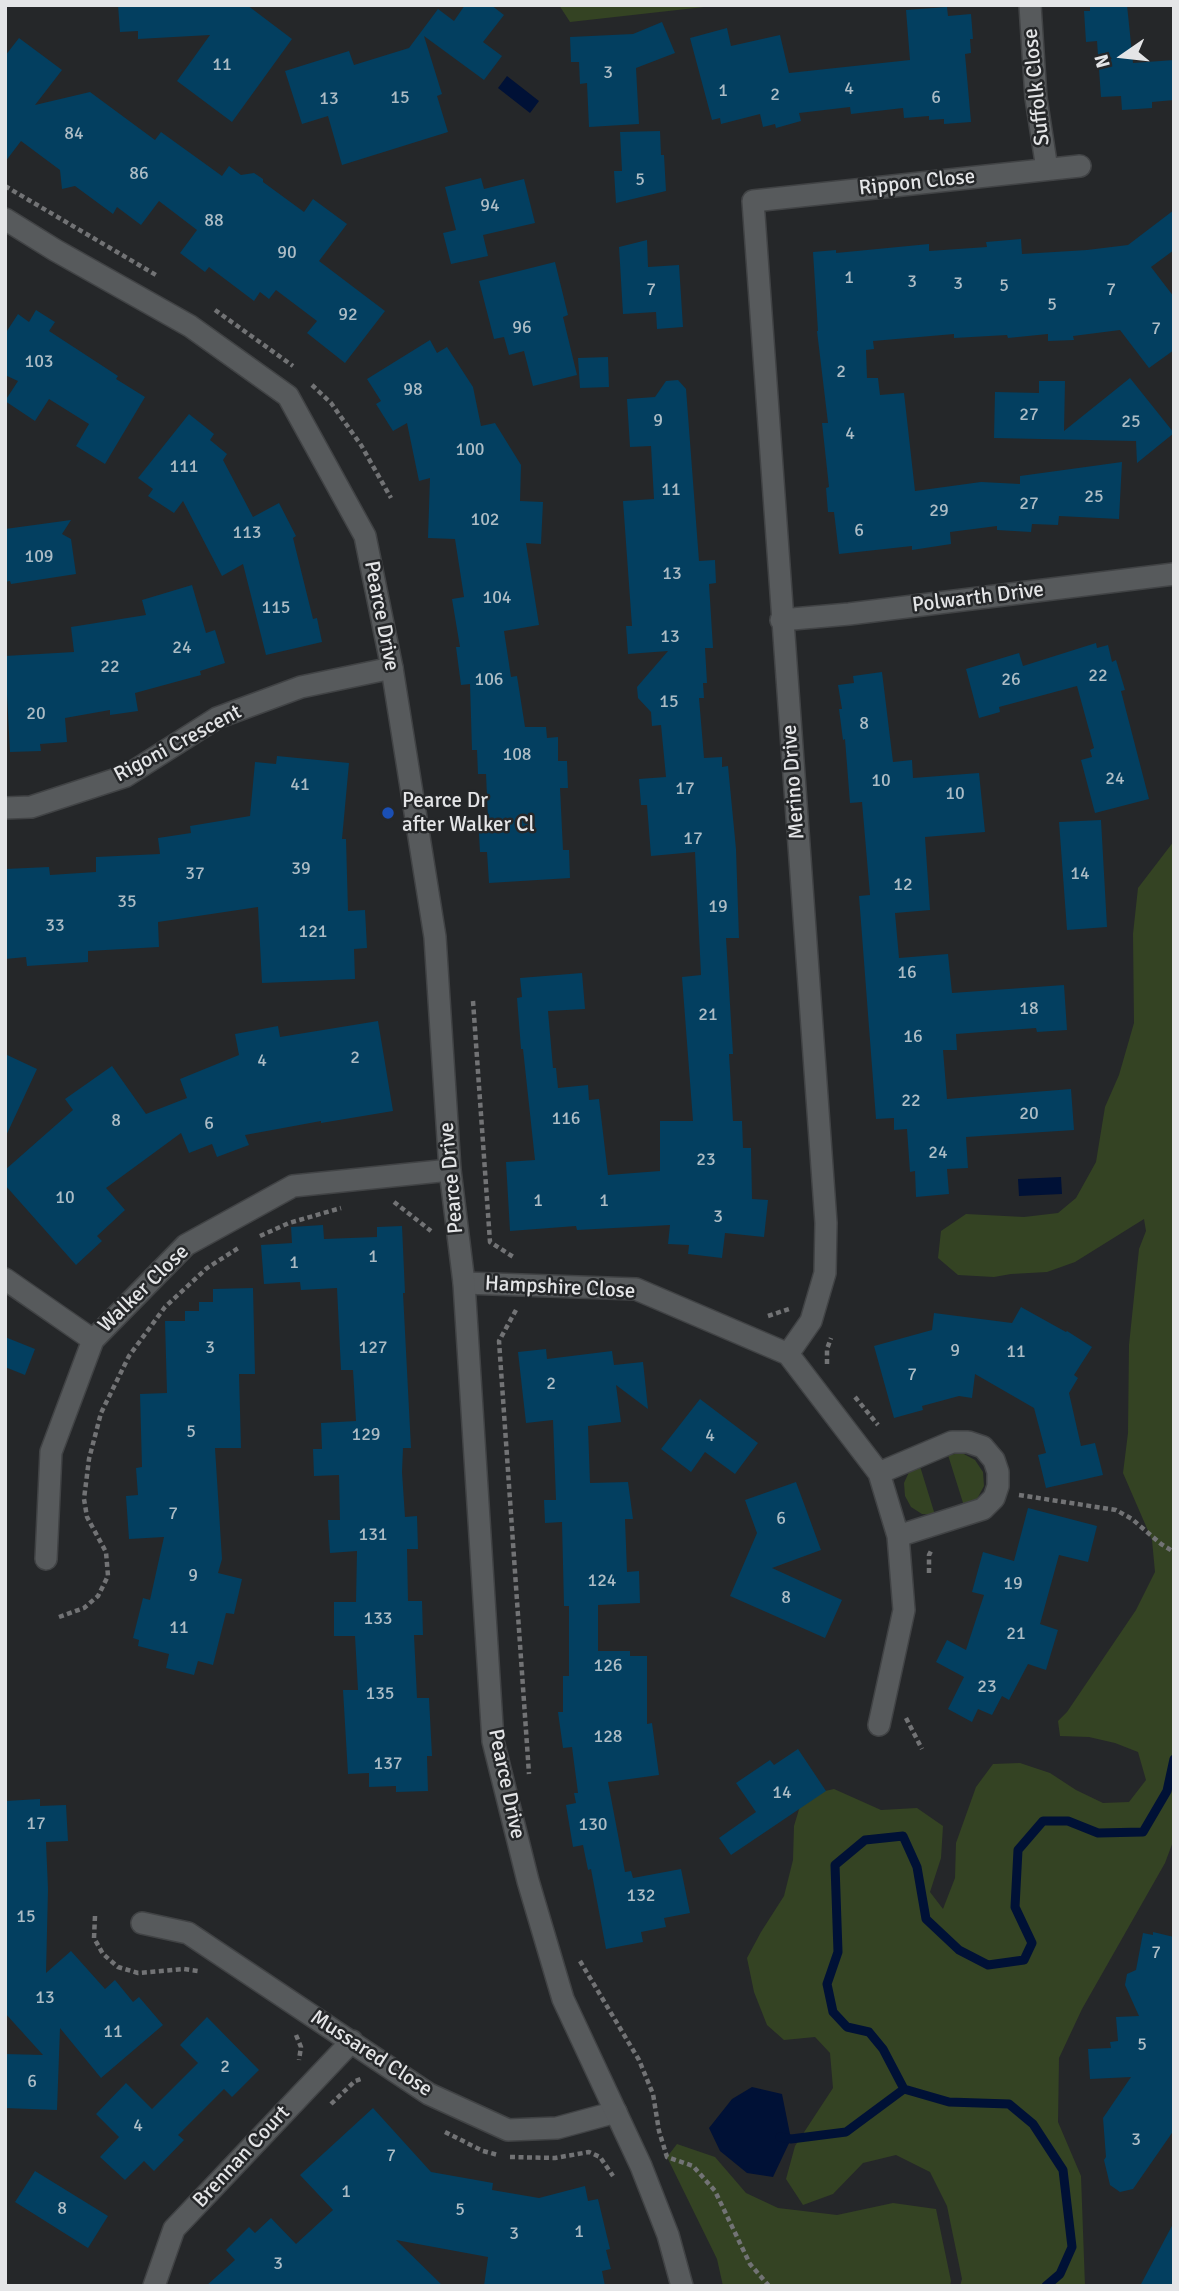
<!DOCTYPE html>
<html>
<head>
<meta charset="utf-8">
<style>
  body { margin:0 }
  #map { position:relative; width:1179px; height:2291px; overflow:hidden; background:#252729; font-family:Signika,sans-serif }
  canvas { display:block }
  .frame { position:absolute; inset:0; border:7px solid #e4e5e7; pointer-events:none }
  .north { position:absolute; left:1088px; top:21px; width:70px; height:70px; -webkit-text-stroke:5px #252729; paint-order:stroke; rotate:256deg; font-size:19px; font-weight:700; line-height:28px; text-align:center; color:#e4e5e7 }
  .north::after { content:''; display:block; margin:auto; width:24px; height:32px; background:#e4e5e7; clip-path:polygon(50% 0,100% 100%,50% 72%,0 100%) }
</style>
</head>
<body>
<div id="map">
<canvas width="1179" height="2291"></canvas>
<div class="frame"></div>
<div class="north">N</div>
</div>
<script>
const c = document.querySelector('canvas').getContext('2d');
c.lineJoin = 'round';
function fillPath(path, color) {
  c.fillStyle = color;
  c.fill(path, 'evenodd');
}
function shape(rows) {
  const path = new Path2D();
  for (const r of rows) {
    path.moveTo(r[0], r[1]);
    for (let i = 2; i < r.length; i += 2) path.lineTo(r[i], r[i + 1]);
  }
  return path;
}
function stroke(path, color, width, dash) {
  c.strokeStyle = color;
  c.lineWidth = width;
  c.lineCap = dash ? 'butt' : 'round';
  c.setLineDash(dash || []);
  c.stroke(path);
}
function drawText(font, color, halo, rows, align = 'center') {
  c.font = font + ' Signika,sans-serif';
  c.lineWidth = 5;
  c.setLineDash([]);
  c.textBaseline = 'middle';
  c.strokeStyle = halo;
  c.fillStyle = color;
  for (const [text, x, y, turn = 0] of rows) {
    c.save();
    c.translate(x, y);
    c.rotate((+turn || 0) * Math.PI / 180);
    c.textAlign = isNaN(turn) ? turn : align;
    if (halo) c.strokeText(text, 0, 0);
    c.fillText(text, 0, 0);
    c.restore();
  }
}
const green = shape([
  [559,5,722,5,570,22],
  [1174,841,1174,1839,1165,1863,1082,2009,1059,2058,1058,2122,1081,2176,1085,2286,960,2286,962,2279,947,2206,930,2172,896,2155,863,2163,833,2194,803,2205,786,2179,795,2146,833,2088,830,2053,815,2037,784,2040,767,2025,754,1992,747,1958,761,1932,784,1896,793,1860,794,1826,803,1796,834,1789,881,1810,917,1808,943,1826,941,1858,930,1892,943,1909,955,1878,956,1843,976,1787,993,1764,1020,1763,1050,1773,1076,1790,1103,1803,1129,1802,1146,1780,1138,1752,1115,1743,1089,1737,1060,1736,1058,1721,1067,1712,1136,1610,1155,1572,1152,1540,1123,1473,1128,1433,1129,1345,1139,1249,1146,1231,1144,1219,1075,1262,1047,1272,1011,1274,994,1277,958,1275,938,1258,941,1231,966,1214,1024,1217,1058,1213,1076,1198,1096,1162,1105,1107,1119,1075,1134,1023,1133,934,1138,888],
  [962,1453,975,1460,983,1472,984,1486,977,1499,964,1506,948,1455],
  [919,1463,935,1515,922,1514,911,1507,905,1496,904,1483,909,1472],
  [677,2144,715,2157,746,2193,778,2208,837,2215,893,2203,936,2209,951,2281,950,2286,723,2286,717,2259,667,2157]
]);
const water = shape([
  [507,76,539,101,530,113,498,88],
  [1061,1177,1062,1194,1019,1196,1018,1179],
  [752,2087,782,2094,791,2139,773,2177,747,2173,720,2151,709,2128,732,2099]
]);
const stream = shape([
  [780,2137,791,2139,846,2132,904,2089],
  [1046,2286,1060,2274,1072,2247,1063,2170,1033,2124,1009,2104,949,2102,904,2089,883,2049,869,2032,847,2027,833,2012,827,1984,838,1952,835,1865,865,1840,903,1836,917,1867,926,1919,959,1950,988,1965,1024,1960,1032,1943,1015,1907,1018,1850,1043,1821,1068,1821,1098,1833,1143,1832,1167,1791,1174,1759]
]);
const building = shape([
  [118,5,247,5,292,39,232,122,177,81,210,35,138,39,138,31,120,32],
  [465,5,491,5,504,15,483,42,502,56,484,80,424,36,442,94,437,96,448,132,342,165,328,116,302,124,285,71,349,51,354,65,409,48,438,9,454,21],
  [1090,5,1127,5,1133,63,1174,60,1174,100,1152,102,1152,108,1122,110,1121,96,1101,97,1097,41,1086,42,1084,11,1090,11],
  [947,7,948,16,971,14,973,39,970,39,971,53,965,54,971,122,944,124,944,119,929,120,929,116,904,118,903,108,851,114,850,107,799,113,801,121,776,128,775,124,763,127,760,114,721,124,720,118,712,120,690,38,727,28,731,46,780,35,789,73,910,60,906,10],
  [662,22,675,53,636,68,639,124,589,127,587,83,580,84,579,62,571,62,570,37,633,34],
  [19,38,62,70,35,105,90,92,155,140,161,132,222,176,229,166,241,175,254,173,263,179,263,182,304,212,313,199,347,224,319,261,385,311,345,363,307,333,317,321,276,290,269,299,260,292,254,301,209,267,205,272,180,253,197,230,159,201,141,225,117,207,113,214,75,186,62,189,60,170,21,141,5,162,5,56],
  [660,131,661,155,664,155,666,191,616,203,614,171,622,171,620,132],
  [481,178,484,189,524,179,535,223,483,235,488,256,451,264,443,233,456,230,445,187],
  [1174,210,1174,250,1151,267,1174,297,1174,350,1149,368,1120,330,1073,336,1074,340,1048,341,1048,334,1008,338,1007,335,954,338,954,334,873,341,874,349,866,350,867,378,878,378,880,395,904,393,915,491,981,482,1020,484,1020,476,1122,462,1119,519,1059,516,1058,525,1032,524,1031,532,997,530,997,526,950,532,951,544,912,550,912,546,839,554,834,512,828,512,826,488,829,487,822,423,828,423,817,331,818,331,813,252,836,250,836,253,929,244,929,251,987,247,986,242,1021,239,1022,254,1087,250,1128,245],
  [647,240,648,267,679,265,683,327,657,329,656,312,623,314,619,247],
  [555,262,568,315,563,317,577,375,533,386,524,351,509,355,504,337,494,339,479,281],
  [36,310,55,322,49,331,118,376,116,379,145,397,105,464,76,446,89,424,49,399,35,421,5,401,18,381,5,375,5,334,18,314,29,322],
  [430,340,437,353,447,347,473,387,481,426,495,423,521,465,520,501,543,502,541,544,526,543,539,625,504,631,511,677,517,676,525,727,546,727,547,738,558,737,558,761,567,761,568,788,560,788,563,850,569,850,570,878,489,883,487,852,480,852,478,818,488,818,486,774,478,774,477,750,472,750,470,684,461,685,456,647,460,647,452,599,464,597,455,539,428,538,430,478,419,481,407,423,393,431,376,404,381,401,367,379],
  [608,357,609,387,580,388,578,358],
  [1130,378,1174,433,1137,463,1136,441,994,438,995,392,1039,393,1039,381,1065,381,1064,431],
  [678,380,686,389,699,561,715,560,716,583,709,584,713,648,705,648,707,683,703,683,704,698,699,698,704,758,722,757,722,767,728,766,736,849,739,938,726,938,733,1054,729,1054,733,1121,742,1121,743,1148,751,1148,752,1199,768,1200,764,1237,725,1233,722,1258,688,1254,689,1245,668,1244,670,1225,577,1230,576,1226,510,1231,506,1162,535,1160,523,1049,521,1049,517,998,522,997,520,978,582,973,585,1009,548,1011,553,1068,556,1068,558,1088,588,1085,589,1100,599,1099,608,1175,660,1171,660,1121,693,1121,682,977,701,975,695,852,651,856,647,805,641,805,639,779,666,777,661,725,652,726,651,712,638,698,637,687,668,651,628,654,626,626,632,626,623,501,654,499,651,446,630,447,627,399,655,397,666,381],
  [189,414,214,434,210,440,227,454,223,460,253,517,279,503,296,536,293,538,313,619,317,618,322,642,266,655,243,564,222,576,183,501,174,513,148,496,153,489,138,478],
  [71,520,62,534,71,539,76,574,11,584,10,581,5,582,5,529],
  [192,585,206,633,215,630,225,663,200,671,201,675,135,693,138,711,110,715,110,710,65,718,67,742,40,744,41,751,10,752,5,656,74,652,71,627,146,615,142,600],
  [1096,643,1097,648,1108,645,1112,662,1116,660,1125,690,1121,691,1149,799,1095,813,1081,760,1092,757,1090,750,1094,748,1077,686,999,707,1000,712,979,718,966,669,1019,653,1023,666],
  [882,672,893,762,912,760,913,778,979,773,985,832,925,837,930,910,895,913,899,958,948,954,952,993,1064,985,1067,1030,1037,1032,1036,1028,956,1034,957,1050,943,1050,947,1099,1071,1089,1074,1130,966,1137,968,1168,947,1169,949,1194,916,1197,915,1171,910,1172,907,1129,894,1130,894,1118,876,1119,859,896,870,895,862,802,850,803,845,739,843,740,839,709,842,709,838,685,854,683,853,676],
  [277,756,349,763,342,839,346,839,348,911,365,910,367,948,354,949,355,979,262,983,258,907,158,922,159,947,88,951,88,962,27,966,26,957,5,959,5,869,49,867,50,875,96,872,96,857,160,854,158,838,191,833,190,826,250,816,255,762,276,764],
  [1101,820,1107,927,1067,930,1059,822],
  [378,1021,393,1111,321,1123,321,1121,245,1135,249,1145,217,1157,212,1144,189,1153,181,1133,106,1188,125,1210,97,1236,102,1241,76,1265,5,1185,5,1170,73,1110,65,1099,112,1066,146,1114,187,1098,180,1079,239,1055,235,1034,278,1026,280,1037],
  [5,1054,37,1069,5,1138],
  [323,1225,324,1239,377,1237,377,1227,402,1226,405,1293,403,1293,411,1448,403,1448,402,1472,405,1517,417,1516,418,1549,407,1549,408,1601,422,1601,423,1635,414,1635,417,1698,429,1698,432,1756,427,1756,428,1791,396,1792,396,1786,369,1787,369,1773,348,1774,343,1690,358,1690,355,1636,334,1636,334,1602,356,1602,357,1551,330,1553,328,1520,340,1520,339,1475,314,1476,313,1449,322,1449,321,1423,356,1421,353,1370,341,1370,337,1288,301,1290,300,1282,264,1284,261,1245,292,1243,291,1227],
  [253,1288,255,1374,239,1374,241,1448,215,1448,222,1559,218,1573,242,1579,234,1614,226,1613,213,1665,198,1661,194,1675,166,1668,169,1654,138,1646,139,1640,133,1638,143,1598,150,1600,164,1537,129,1539,126,1496,138,1495,136,1468,142,1467,140,1394,167,1393,165,1321,185,1321,185,1311,199,1311,199,1302,213,1302,213,1289],
  [1021,1307,1066,1332,1067,1331,1092,1347,1074,1375,1078,1378,1069,1393,1081,1446,1095,1443,1103,1475,1046,1488,1038,1455,1046,1453,1034,1408,975,1374,972,1398,959,1396,922,1406,923,1410,894,1418,874,1346,932,1330,934,1313,1012,1323],
  [5,1337,35,1349,25,1375,5,1367],
  [546,1349,547,1359,612,1351,614,1365,643,1362,648,1409,616,1385,621,1422,588,1426,590,1483,628,1482,633,1519,625,1519,627,1572,639,1571,640,1603,598,1605,598,1651,630,1651,630,1656,647,1656,647,1724,652,1723,659,1775,608,1782,625,1872,631,1871,633,1878,681,1869,690,1913,664,1918,666,1927,641,1932,643,1942,606,1949,591,1869,588,1870,583,1845,573,1847,566,1805,576,1803,574,1793,578,1793,572,1747,563,1748,558,1712,563,1712,563,1676,569,1676,569,1606,564,1606,562,1522,545,1523,544,1500,556,1500,553,1420,526,1423,518,1352],
  [700,1399,758,1443,735,1474,705,1452,691,1472,661,1449],
  [796,1482,821,1550,772,1568,842,1600,825,1638,730,1596,757,1533,745,1500],
  [1028,1508,1097,1526,1088,1562,1059,1555,1040,1624,1058,1630,1046,1670,1028,1664,1009,1700,1002,1696,992,1715,978,1709,972,1722,948,1709,964,1677,936,1662,947,1640,966,1650,984,1595,972,1592,983,1552,1014,1561],
  [798,1749,826,1791,731,1855,719,1838,756,1812,736,1783,770,1760,774,1765],
  [40,1799,40,1806,66,1805,68,1841,46,1842,48,1889,46,1973,71,1951,105,1989,115,1980,133,2002,139,1997,163,2025,101,2078,60,2028,57,2110,5,2108,5,2054,43,2055,5,2013,5,1801],
  [1153,1932,1174,1937,1174,2130,1133,2189,1120,2192,1110,2185,1104,2160,1106,2157,1103,2118,1131,2077,1090,2079,1088,2049,1111,2048,1110,2042,1118,2041,1116,2017,1139,2016,1125,1985,1127,1974,1136,1970,1143,1933,1153,1935],
  [207,2017,259,2070,232,2097,224,2089,178,2135,184,2140,154,2171,144,2161,125,2180,100,2157,119,2137,96,2114,126,2083,152,2109,198,2063,180,2045],
  [373,2108,431,2172,493,2183,492,2190,539,2198,585,2186,588,2201,598,2199,610,2249,606,2250,611,2269,602,2271,605,2286,484,2286,488,2257,396,2240,443,2286,206,2286,235,2260,226,2250,249,2227,255,2233,271,2218,296,2244,333,2210,300,2175],
  [35,2171,108,2216,88,2248,15,2202],
  [1174,2222,1174,2286,1140,2286]
]);
const path = shape([
  [5,186,156,275],
  [215,310,293,366],
  [312,385,331,403,361,445,391,498],
  [473,1001,490,1242,515,1258],
  [394,1202,431,1231],
  [260,1236,289,1223,341,1208],
  [516,1310,499,1341,529,1774],
  [768,1316,789,1309],
  [827,1364,827,1349,831,1338],
  [855,1397,878,1425],
  [1019,1495,1116,1510,1132,1519,1161,1544,1174,1552],
  [929,1573,929,1555,931,1551],
  [59,1617,84,1608,98,1596,108,1576,106,1552,87,1517,84,1499,89,1459,101,1413,129,1356,165,1307,207,1268,240,1247],
  [906,1718,922,1749],
  [95,1916,94,1938,103,1954,118,1967,138,1973,184,1969,198,1971],
  [580,1961,639,2060,653,2094,659,2131,667,2157,693,2166,715,2191,750,2264,769,2286],
  [296,2035,301,2047,299,2060],
  [331,2104,355,2081,361,2079],
  [445,2132,483,2151,498,2155],
  [510,2157,555,2158,589,2152,600,2157,613,2176]
]);
const street = shape([
  [1030,5,1036,98,1047,169],
  [781,620,849,614,1174,574],
  [5,808,31,807,126,776,217,718,301,687,392,668],
  [5,1279,93,1340],
  [464,1283,636,1289,788,1354,879,1473,898,1536,904,1610,879,1725],
  [788,1354,811,1321,825,1273,826,1223,753,201,1080,166],
  [879,1473,952,1442,968,1442,983,1447,994,1460,998,1472,998,1486,994,1498,983,1509,898,1536],
  [46,1559,51,1452,93,1340,186,1245,293,1186,450,1170],
  [142,1923,188,1933,429,2094,508,2130,557,2128,616,2112],
  [154,2286,174,2229,352,2041]
]);
const secondary = shape([
  [5,219,55,250,190,326,288,396,365,536,392,668,435,937,450,1170,464,1283,493,1741,528,1881,563,1999,641,2166,668,2235,682,2286]
]);
const markers = [
  [388,813,7,"#1a4fb4"]
];
const numberNames = [
  ["11",222,65],
  ["3",608,73],
  ["4",849,89],
  ["1",723,91],
  ["2",775,95],
  ["15",400,98],
  ["6",936,98],
  ["13",329,99],
  ["84",74,134],
  ["86",139,174],
  ["5",640,180],
  ["94",490,206],
  ["88",214,221],
  ["90",287,253],
  ["1",849,278],
  ["3",912,282],
  ["3",958,284],
  ["5",1004,286],
  ["7",651,290],
  ["7",1111,290],
  ["5",1052,305],
  ["92",348,315],
  ["96",522,328],
  ["7",1156,329],
  ["103",39,362],
  ["2",841,372],
  ["98",413,390],
  ["27",1029,415],
  ["9",658,421],
  ["25",1131,422],
  ["4",850,434],
  ["100",470,450],
  ["111",184,467],
  ["11",671,490],
  ["25",1094,497],
  ["27",1029,504],
  ["29",939,511],
  ["102",485,520],
  ["6",859,531],
  ["113",247,533],
  ["109",39,557],
  ["13",672,574],
  ["104",497,598],
  ["115",276,608],
  ["13",670,637],
  ["24",182,648],
  ["22",110,667],
  ["22",1098,676],
  ["106",489,680],
  ["26",1011,680],
  ["15",669,702],
  ["20",36,714],
  ["8",864,724],
  ["108",517,755],
  ["24",1115,779],
  ["10",881,781],
  ["41",300,785],
  ["17",685,789],
  ["10",955,794],
  ["17",693,839],
  ["39",301,869],
  ["37",195,874],
  ["14",1080,874],
  ["12",903,885],
  ["35",127,902],
  ["19",718,907],
  ["33",55,926],
  ["121",313,932],
  ["16",907,973],
  ["18",1029,1009],
  ["21",708,1015],
  ["16",913,1037],
  ["2",355,1058],
  ["4",262,1061],
  ["22",911,1101],
  ["20",1029,1114],
  ["116",566,1119],
  ["8",116,1121],
  ["6",209,1124],
  ["24",938,1153],
  ["23",706,1160],
  ["10",65,1198],
  ["1",538,1201],
  ["1",604,1201],
  ["3",718,1217],
  ["1",373,1257],
  ["1",294,1263],
  ["3",210,1348],
  ["127",373,1348],
  ["9",955,1351],
  ["11",1016,1352],
  ["7",912,1375],
  ["2",551,1384],
  ["5",191,1432],
  ["129",366,1435],
  ["4",710,1436],
  ["7",173,1514],
  ["6",781,1519],
  ["131",373,1535],
  ["9",193,1576],
  ["124",602,1581],
  ["19",1013,1584],
  ["8",786,1598],
  ["133",378,1619],
  ["11",179,1628],
  ["21",1016,1634],
  ["126",608,1666],
  ["23",987,1687],
  ["135",380,1694],
  ["128",608,1737],
  ["137",388,1764],
  ["14",782,1793],
  ["17",36,1824],
  ["130",593,1825],
  ["132",641,1896],
  ["15",26,1917],
  ["7",1156,1953],
  ["13",45,1998],
  ["11",113,2032],
  ["5",1142,2045],
  ["2",225,2067],
  ["6",32,2082],
  ["4",138,2126],
  ["3",1136,2140],
  ["7",391,2156],
  ["1",346,2192],
  ["8",62,2209],
  ["5",460,2210],
  ["1",579,2232],
  ["3",514,2234],
  ["3",278,2264]
];
const streetNames = [
  ["Suffolk Close",1037,87,-96],
  ["Rippon Close",917,183,-6],
  ["Polwarth Drive",978,598,-7],
  ["Pearce Drive",381,616,79],
  ["Rigoni Crescent",178,744,-28],
  ["Merino Drive",794,782,-94],
  ["Pearce Drive",452,1178,-95],
  ["Hampshire Close",560,1288,3],
  ["Walker Close",144,1289,-44],
  ["Pearce Drive",506,1784,78],
  ["Mussared Close",371,2054,33],
  ["Brennan Court",242,2157,-47]
];
const poiNames = [
  ["Pearce Dr",402,801],
  ["after Walker Cl",402,825]
];
fillPath(green, '#344323');
fillPath(water, '#001136');
stroke(stream, '#001136', 9);
fillPath(building, '#033f60');
stroke(street, '#414345', 24);
stroke(secondary, '#414345', 24);
stroke(path, '#727375', 4.5, [5, 3.5]);
stroke(street, '#575a5c', 21);
stroke(secondary, '#575a5c', 21);
for (const [x, y, r, color] of markers) {
  const dot = new Path2D();
  dot.arc(x, y, r, 0, 2 * Math.PI);
  c.fillStyle = color;
  c.fill(dot);
  stroke(dot, '#252729', 2.5);
}
drawText('18px', '#acbcc5', null, numberNames);
drawText('21px', '#e4e5e7', '#252729', streetNames);
drawText('21px', '#e4e5e7', '#252729', poiNames, 'left');
</script>
</body>
</html>
